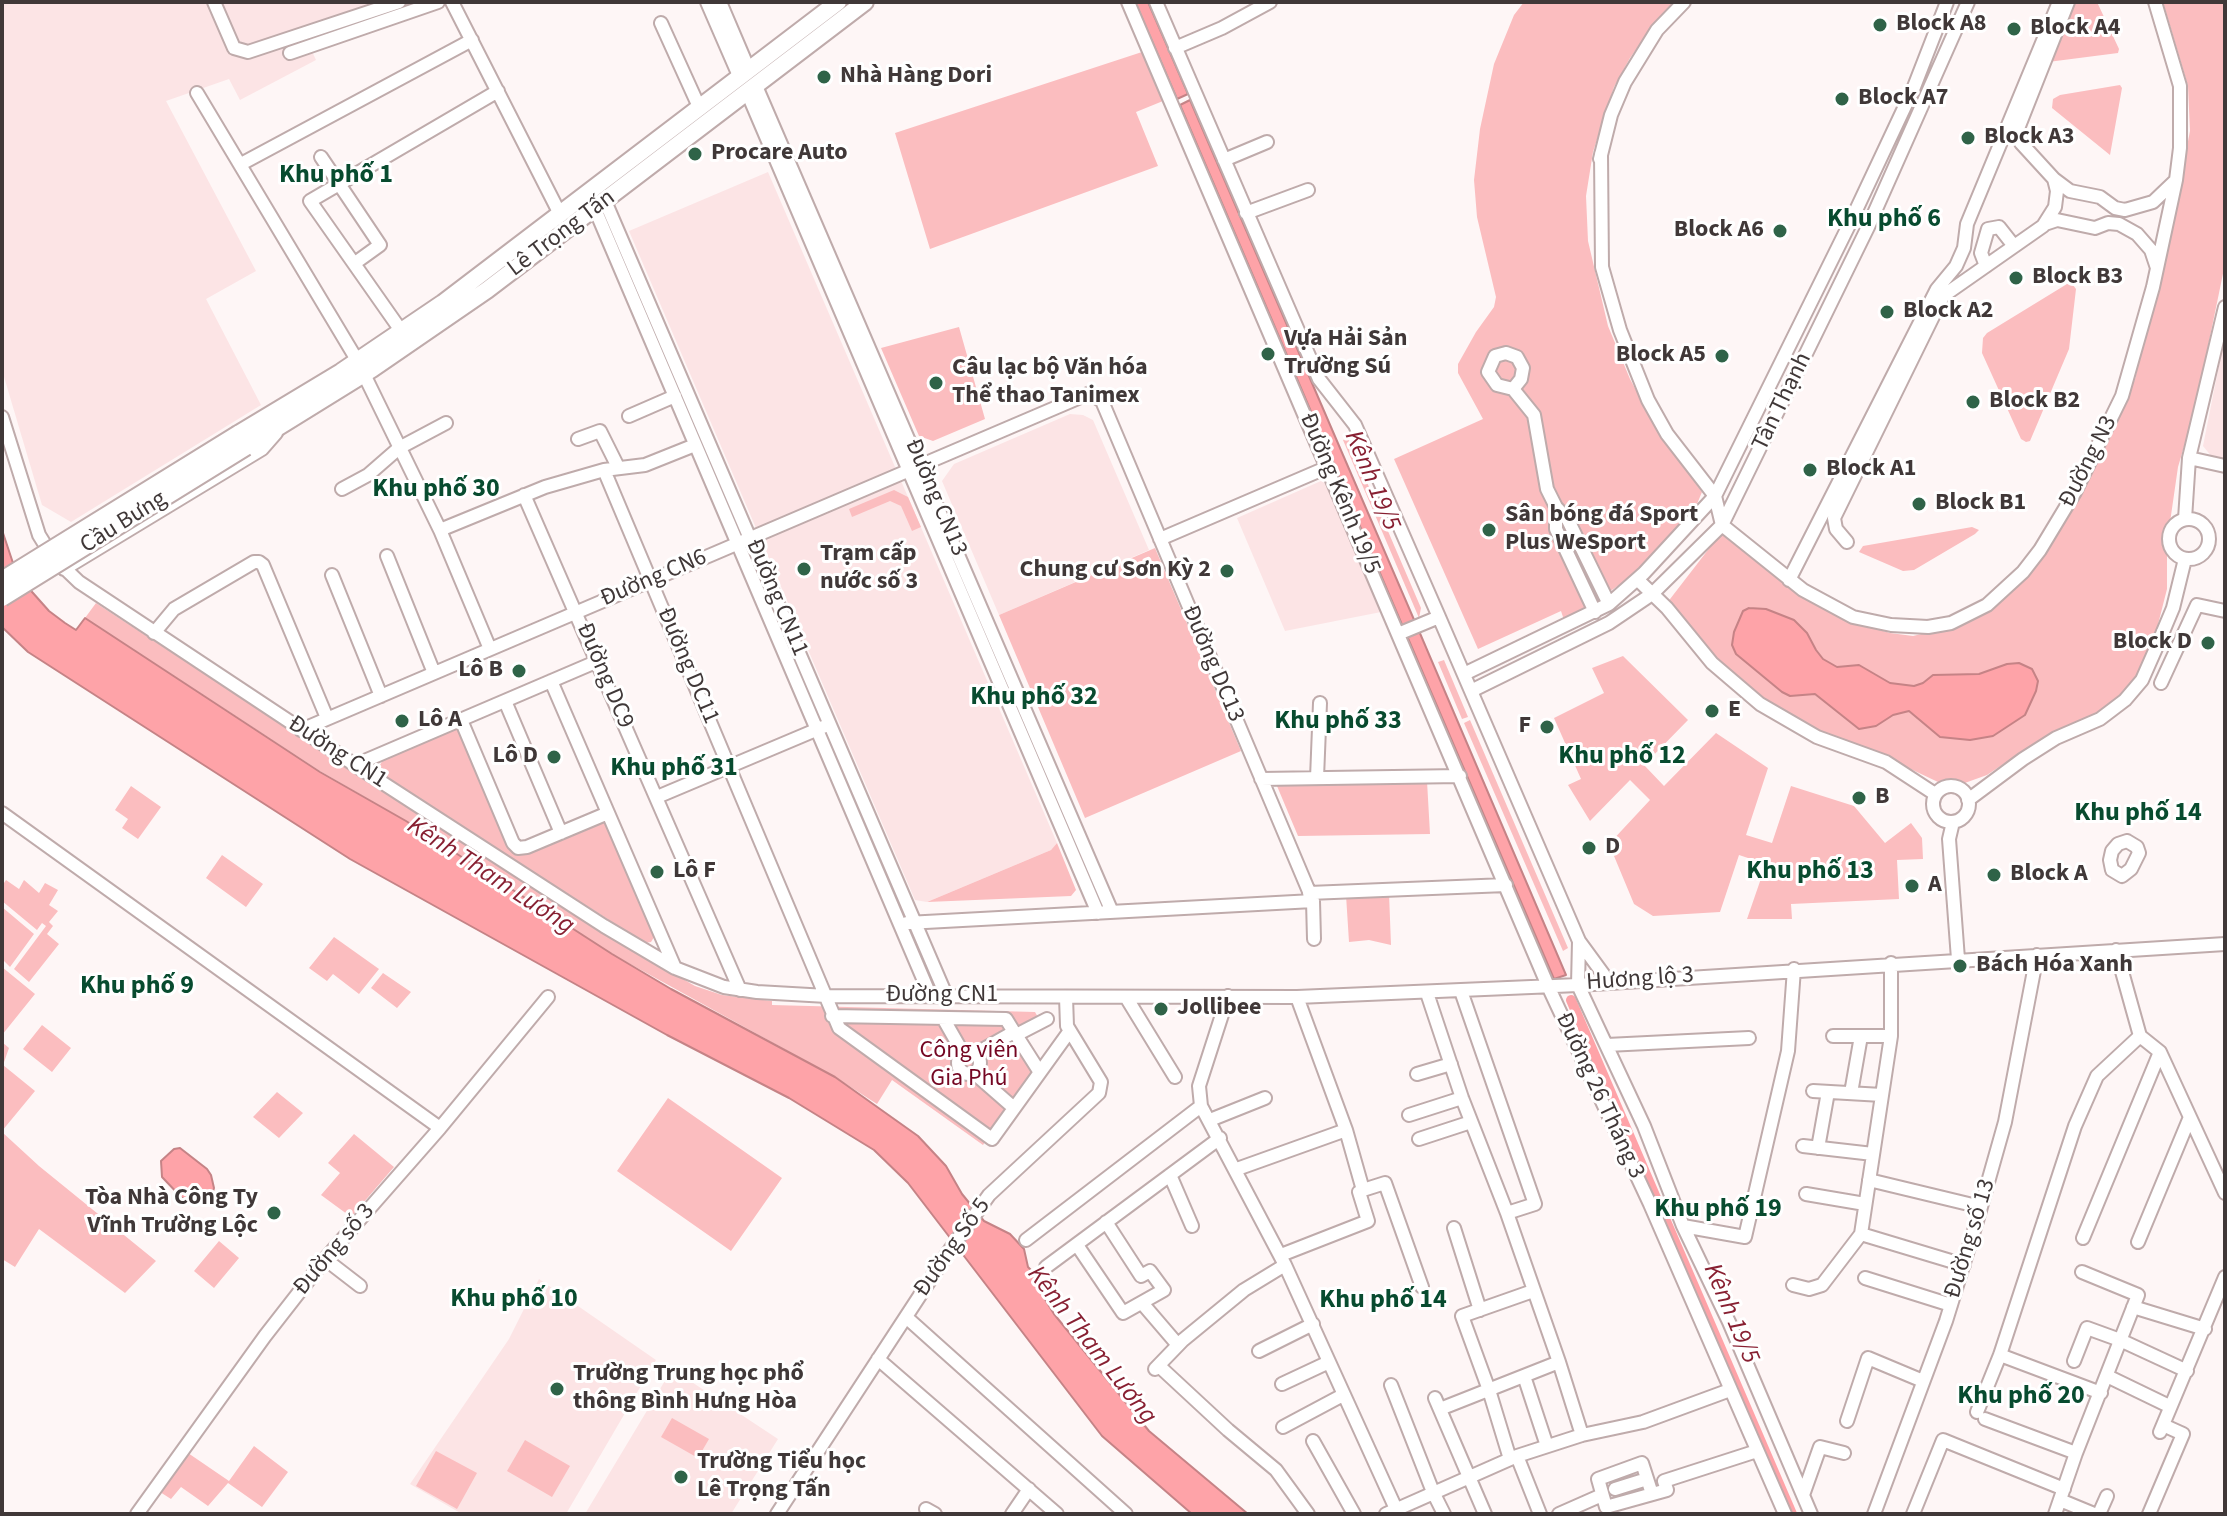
<!DOCTYPE html>
<html>
<head>
<meta charset="utf-8">
<style>
  body { margin:0 }
  #map { position:relative; width:2227px; height:1516px; overflow:hidden; background:#fef6f6; font-family:"Source Sans 3",sans-serif }
  canvas { display:block }
  .frame { position:absolute; inset:0; border:4px solid #403838; pointer-events:none }
</style>
</head>
<body>
<div id="map">
<canvas width="2227" height="1516"></canvas>
<div class="frame"></div>
</div>
<script>
const c = document.querySelector('canvas').getContext('2d');
c.lineJoin = 'round';
function fillPath(path, color) {
  c.fillStyle = color;
  c.fill(path, 'evenodd');
}
function shape(rows) {
  const path = new Path2D();
  for (const r of rows) {
    if (r.length === 3) {
      path.moveTo(r[0] + r[2], r[1]);
      path.arc(r[0], r[1], r[2], 0, 2 * Math.PI);
      continue;
    }
    path.moveTo(r[0], r[1]);
    for (let i = 2; i < r.length; i += 2) path.lineTo(r[i], r[i + 1]);
  }
  return path;
}
function stroke(path, color, width, dash) {
  c.strokeStyle = color;
  c.lineWidth = width;
  c.lineCap = dash ? 'butt' : 'round';
  c.setLineDash(dash || []);
  c.stroke(path);
}
function drawText(font, color, halo, rows, align = 'center') {
  c.font = font + ' "Source Sans 3",sans-serif';
  c.lineWidth = 6;
  c.setLineDash([]);
  c.textBaseline = 'middle';
  c.strokeStyle = halo;
  c.fillStyle = color;
  for (const [text, x, y, turn = 0] of rows) {
    c.save();
    c.translate(x, y);
    c.rotate((+turn || 0) * Math.PI / 180);
    c.textAlign = isNaN(turn) ? turn : align;
    if (halo) c.strokeText(text, 0, 0);
    c.fillText(text, 0, 0);
    c.restore();
  }
}
const built = shape([
  [2,2,430,2,310,47,316,60,240,100,229,79,166,101,256,271,206,299,261,405,71,522,42,505,2,370],
  [768,172,1057,843,1051,850,927,902,915,900,629,231],
  [2225,335,2225,459,2212,457,2203,446],
  [1070,414,1083,415,1093,420,1149,550,999,615,942,481,954,464],
  [1321,481,1330,486,1381,612,1285,631,1237,518],
  [539,1279,656,1360,566,1514,462,1514,410,1484,509,1339],
  [672,1369,778,1439,731,1514,585,1514]
]);
const green = shape([
  [1524,2,1675,2,1657,20,1630,58,1614,87,1593,152,1586,196,1588,241,1608,326,1630,379,1659,433,1702,492,1697,504,1660,550,1629,578,1582,611,1564,620,1561,611,1478,649,1394,459,1483,419,1458,373,1458,364,1476,332,1494,307,1496,297,1477,217,1474,180,1480,129,1494,64,1514,15],
  [2072,2,2097,2,2119,49,2118,53,2048,62],
  [2163,2,2225,2,2225,264,2195,409,2178,467,2167,543,2167,589,2153,644,2135,682,2104,709,2038,741,1987,775,1962,784,1938,782,1881,755,1831,740,1773,705,1719,663,1667,603,1721,533,1729,536,1744,546,1772,574,1849,621,1890,633,1913,636,1958,625,2033,566,2050,547,2091,476,2135,379,2182,172,2190,131,2188,86],
  [1142,52,1163,101,1136,112,1158,166,930,249,895,133],
  [2120,85,2122,88,2110,155,2052,108,2053,99,2060,95],
  [2067,284,2073,285,2076,289,2069,349,2030,441,2026,442,2021,439,1982,353,1983,338,1987,333],
  [959,327,985,419,933,441,919,436,881,348],
  [1348,438,1421,608,1419,618,1343,440],
  [894,490,908,497,921,527,912,531,901,506,890,501,852,517,849,509],
  [1972,527,1979,530,1975,534,1914,570,1903,571,1859,552,1863,546],
  [1155,548,1241,751,1085,818,999,615],
  [96,603,578,918,695,986,722,995,772,1001,772,1005,1035,1012,1044,1028,1023,1040,1035,1070,983,1145,892,1080,877,1104,835,1077,612,954,406,821,320,771,85,618],
  [1623,656,1688,720,1644,765,1664,786,1716,733,1768,768,1746,835,1772,843,1791,786,1854,806,1885,843,1911,823,1922,838,1923,859,1897,860,1899,899,1791,904,1792,919,1747,919,1766,864,1739,855,1720,912,1653,916,1634,904,1609,844,1650,800,1630,780,1590,821,1568,785,1581,779,1554,718,1604,693,1592,668],
  [1444,660,1468,717,1462,719,1438,662],
  [1470,720,1568,948,1563,951,1464,723],
  [457,728,518,854,528,854,603,822,608,824,656,934,651,942,645,943,383,776,380,765,384,758],
  [1427,781,1430,834,1298,836,1277,786,1280,783],
  [131,786,161,807,138,839,122,828,128,819,115,810],
  [1057,843,1076,890,1071,896,927,902,1051,850],
  [222,855,263,884,246,907,206,878],
  [6,880,19,889,24,880,39,893,45,883,58,890,49,905,58,911,49,922,53,926,47,934,59,944,29,982,14,969,46,926,42,923,37,930,2,901,2,886],
  [1389,893,1391,945,1369,940,1349,942,1346,895],
  [2,907,34,934,10,967,2,959],
  [334,937,379,969,359,994,333,974,327,981,309,968],
  [2,967,35,994,2,1035],
  [383,973,411,992,397,1008,371,988],
  [42,1025,71,1048,52,1072,23,1049],
  [2,1042,9,1048,3,1065,35,1091,2,1131],
  [277,1092,303,1113,279,1138,253,1117],
  [668,1098,782,1178,731,1251,617,1171],
  [2,1132,39,1166,156,1261,125,1293,39,1229,15,1267,2,1259],
  [354,1134,394,1167,351,1217,321,1195,340,1173,328,1163],
  [219,1241,239,1258,214,1288,194,1271],
  [672,1418,709,1439,698,1458,661,1437],
  [525,1440,570,1466,552,1497,507,1471],
  [254,1446,288,1472,262,1507,228,1483,208,1506,181,1487,171,1499,160,1492,188,1453,229,1481],
  [436,1451,477,1473,457,1509,416,1486]
]);
const water = shape([
  [1135,2,1148,2,1188,94,1177,99,1135,2],
  [1190,100,1415,622,1403,627,1180,105,1190,100],
  [2,530,17,575,49,611,65,623,76,630,85,618,320,772,406,821,612,954,671,989,835,1077,918,1136,946,1166,962,1194,984,1221,1010,1234,1024,1249,1028,1267,1032,1271,1037,1286,1054,1314,1149,1431,1248,1514,1192,1514,1102,1436,908,1183,874,1150,789,1098,667,1035,350,859,28,652,2,627,2,530],
  [1749,608,1766,609,1794,620,1807,633,1816,650,1823,659,1837,667,1859,665,1890,683,1914,686,1923,683,1933,675,1979,674,2007,664,2019,663,2032,669,2038,681,2036,691,2025,715,1993,736,1970,740,1940,737,1909,711,1893,715,1876,726,1859,729,1815,694,1790,696,1782,692,1736,654,1732,645,1734,632,1743,611,1749,608],
  [1419,631,1566,975,1554,979,1407,636,1419,631],
  [180,1148,207,1169,211,1175,214,1188,211,1198,198,1200,182,1198,162,1177,161,1161,174,1149,180,1148]
]);
const canal = shape([
  [1571,1000,1792,1514]
]);
const minor = shape([
  [214,2,234,48,248,52,399,2],
  [452,2,561,216],
  [707,2,740,78],
  [720,2,749,70],
  [1128,2,1548,986,1650,1204,1785,1514],
  [1156,2,1319,379,1355,425,1439,617,1579,941,1578,985,1644,1126,1683,1226,1729,1322,1811,1514],
  [661,23,700,109],
  [1175,48,1222,28,1270,2],
  [290,53,438,2],
  [756,86,1112,912],
  [747,92,1098,913],
  [197,93,357,360,440,530,490,649],
  [1601,154,1602,267,1620,330,1648,400,1667,434,1715,496,1722,525,1803,590,1853,617,1891,625,1928,627,1951,623,1987,605,2023,572,2040,550,2075,492,2122,396,2153,287,2176,180,2180,148,2180,86,2155,2],
  [321,157,380,245,355,263],
  [1600,159,1611,115,1625,82,1657,30,1684,2],
  [1224,160,1267,142],
  [241,164,472,40],
  [2054,179,2070,191,2100,197,2115,208,2125,210,2153,202,2174,182],
  [605,201,946,995],
  [595,209,930,995],
  [1246,213,1308,190],
  [2045,224,2057,220,2095,228,2108,223,2119,224,2137,234,2151,250,2157,268],
  [1986,266,1981,253,1988,229,1999,227,2014,246],
  [402,332,310,201,498,91],
  [1506,353,1517,357,1523,368,1521,379,1513,389,1497,385,1488,372,1495,356,1506,353],
  [1513,389,1534,415,1547,489,1556,507,1568,520,1609,604],
  [629,416,675,396],
  [2,417,39,535,52,556,79,582,355,765,604,926,675,968,724,987,757,992,827,996,1297,997,1578,985,2225,944],
  [578,439,600,431,618,467],
  [2189,458,2225,466],
  [604,470,839,1028,992,1139,1069,1032],
  [342,489,368,475,399,448,446,423],
  [524,495,740,990],
  [1556,507,1556,529,1595,612],
  [2189,539,20],
  [2185,519,2189,458,2225,307],
  [440,530,545,487,604,470,645,465,695,445],
  [1160,539,1328,467],
  [1847,542,1836,529,1834,518,1943,296,2043,226,2055,207,2057,191,2054,179,2021,143,2017,131,2068,2],
  [387,556,434,673],
  [64,569,262,449,276,433],
  [332,575,381,696],
  [1638,580,1667,608,1712,663,1760,704,1817,737,1886,762,1935,794],
  [1789,580,1937,289,1956,266,1964,248,1967,224,2059,2],
  [154,633,174,609,254,562,259,562,263,565,327,718],
  [1398,634,1439,617],
  [1464,674,1609,604,1644,573,1715,496,1850,223,1914,87,1947,2],
  [551,681,675,968],
  [2161,683,2197,605,2225,611],
  [1471,691,1609,623,1652,594,1722,525,1868,227,1968,2],
  [505,701,561,833],
  [461,720,513,843,518,848,527,847,608,813],
  [301,730,1090,393,1102,401,1313,901,1314,939],
  [355,765,598,661],
  [1317,778,1320,703],
  [1261,779,1460,776],
  [1951,804,18],
  [657,797,823,727],
  [1968,800,2023,759,2056,738,2100,719,2125,700,2142,680,2157,646,2173,608,2185,559],
  [2,813,440,1128],
  [1953,822,1949,839,1958,959],
  [2127,841,2137,847,2139,853,2131,869,2122,876,2112,870,2110,860,2112,851,2118,844,2127,841],
  [1309,893,1506,885],
  [907,923,1313,901],
  [1579,941,1609,982],
  [2116,950,2140,1036,2160,1052,2225,1193],
  [1461,991,1535,1204,1507,1213],
  [1427,993,1462,1098,1507,1213,1559,1362,1582,1435],
  [1228,996,1199,1086,1201,1106,1285,1265,1396,1509],
  [1126,997,1175,1077],
  [1297,997,1346,1130,1363,1190],
  [832,1016,1006,1019,1014,1032],
  [943,1018,963,1053],
  [1833,1036,1891,1036],
  [1018,1038,1039,1071],
  [1607,1045,1749,1038],
  [969,1063,11],
  [975,1054,1014,1032,1018,1034,1047,1019],
  [974,1073,1014,1108],
  [1417,1074,1451,1064],
  [1813,1091,1882,1095],
  [1851,1093,1861,1036],
  [1409,1115,1462,1098],
  [1210,1120,1265,1098],
  [1419,1139,1471,1122],
  [1803,1146,1873,1154],
  [1818,1148,1828,1092],
  [1237,1169,1346,1130],
  [1170,1175,1192,1226],
  [1869,1180,1981,1207],
  [1363,1190,1385,1183,1422,1287],
  [1806,1194,1865,1204],
  [1683,1226,1745,1237,1788,1051,1794,969],
  [1454,1228,1480,1310],
  [1861,1234,1891,1036,1891,963],
  [1861,1234,1964,1265],
  [2083,1238,2160,1052],
  [1026,1240,1201,1106],
  [2138,1242,2190,1117],
  [1077,1245,1123,1313,1164,1290,1150,1271,1141,1276,1106,1222],
  [1281,1255,1368,1221,1359,1192,1363,1190],
  [325,1259,360,1286],
  [1046,1267,1220,1138],
  [1865,1278,1951,1305],
  [1793,1285,1809,1289,1822,1285,1861,1234],
  [1142,1303,1178,1345],
  [2133,1307,2205,1329],
  [906,1317,1126,1514],
  [1259,1351,1313,1324],
  [2000,1355,2101,1393],
  [878,1359,1057,1514],
  [2074,1361,2087,1328,2120,1340,2187,1371],
  [1159,1366,1228,1430,1276,1470,1308,1514],
  [1155,1369,1183,1340,1244,1290,1285,1265],
  [1524,1376,1547,1446],
  [2107,1376,2169,1406],
  [1282,1384,1329,1362],
  [1391,1385,1433,1492,1444,1514],
  [1435,1398,1485,1514],
  [1440,1409,1559,1362],
  [1977,1412,2000,1355,2075,1126,2097,1076,2140,1036],
  [1985,1419,2076,1453],
  [1847,1421,1868,1358,1923,1381],
  [1283,1427,1343,1395],
  [2160,1432,2225,1277],
  [1313,1441,1354,1514],
  [1517,1456,1540,1514],
  [1510,1459,1489,1390,1462,1316,1533,1291],
  [1615,1489,1647,1479],
  [1652,1494,1642,1463,1598,1479,1606,1507,1667,1490,1664,1481,1757,1451],
  [1803,1495,1820,1447,1844,1453],
  [2060,1500,2094,1514],
  [926,1509,935,1514],
  [137,1514,265,1336,325,1259,440,1128,548,997],
  [777,1514,947,1254,989,1195,1099,1093,1101,1082,1067,1026,1066,997],
  [1012,1514,1029,1489],
  [1386,1514,1517,1456,1582,1435,1643,1422,1730,1390],
  [1559,1514,1602,1495],
  [1874,1514,1946,1321,1977,1221,2005,1122,2037,955],
  [1913,1514,1943,1440,2064,1489],
  [2055,1514,2076,1453,2138,1295,2082,1272],
  [2099,1514,2107,1496],
  [2149,1514,2183,1434,2163,1425]
]);
const major = shape([
  [238,434,341,372,443,303,838,2],
  [246,447,372,369,487,290,865,2]
]);
const majorBridge = shape([
  [2,580,238,434],
  [2,598,246,447]
]);
const markers = [
  [1880,25,8,"#2f6348"],
  [2014,29,8,"#2f6348"],
  [824,77,8,"#2f6348"],
  [1842,99,8,"#2f6348"],
  [1968,138,8,"#2f6348"],
  [695,154,8,"#2f6348"],
  [1780,231,8,"#2f6348"],
  [2016,278,8,"#2f6348"],
  [1887,312,8,"#2f6348"],
  [1268,354,8,"#2f6348"],
  [1722,356,8,"#2f6348"],
  [936,383,8,"#2f6348"],
  [1973,402,8,"#2f6348"],
  [1810,470,8,"#2f6348"],
  [1919,504,8,"#2f6348"],
  [1489,530,8,"#2f6348"],
  [804,569,8,"#2f6348"],
  [1227,571,8,"#2f6348"],
  [2208,643,8,"#2f6348"],
  [519,671,8,"#2f6348"],
  [1712,711,8,"#2f6348"],
  [402,721,8,"#2f6348"],
  [1547,727,8,"#2f6348"],
  [554,757,8,"#2f6348"],
  [1859,798,8,"#2f6348"],
  [1589,848,8,"#2f6348"],
  [657,872,8,"#2f6348"],
  [1994,875,8,"#2f6348"],
  [1912,886,8,"#2f6348"],
  [1960,966,8,"#2f6348"],
  [1161,1009,8,"#2f6348"],
  [274,1213,8,"#2f6348"],
  [557,1389,8,"#2f6348"],
  [681,1477,8,"#2f6348"]
];
const poiNames = [
  ["Block A8",1896,25],
  ["Block A4",2030,29],
  ["Nhà Hàng Dori",840,77],
  ["Block A7",1858,99],
  ["Block A3",1984,138],
  ["Procare Auto",711,154],
  ["Block A6",1764,231,"right"],
  ["Block B3",2032,278],
  ["Block A2",1903,312],
  ["Vựa Hải Sản",1284,340],
  ["Trường Sú",1284,368],
  ["Block A5",1706,356,"right"],
  ["Câu lạc bộ Văn hóa",952,369],
  ["Thể thao Tanimex",952,397],
  ["Block B2",1989,402],
  ["Block A1",1826,470],
  ["Block B1",1935,504],
  ["Sân bóng đá Sport",1505,516],
  ["Plus WeSport",1505,544],
  ["Trạm cấp",820,555],
  ["nước số 3",820,583],
  ["Chung cư Sơn Kỳ 2",1211,571,"right"],
  ["Block D",2192,643,"right"],
  ["Lô B",503,671,"right"],
  ["E",1728,711],
  ["Lô A",418,721],
  ["F",1531,727,"right"],
  ["Lô D",538,757,"right"],
  ["B",1875,798],
  ["D",1605,848],
  ["Lô F",673,872],
  ["Block A",2010,875],
  ["A",1928,886],
  ["Bách Hóa Xanh",1976,966],
  ["Jollibee",1177,1009],
  ["Tòa Nhà Công Ty",258,1199,"right"],
  ["Vĩnh Trường Lộc",258,1227,"right"],
  ["Trường Trung học phổ",573,1375],
  ["thông Bình Hưng Hòa",573,1403],
  ["Trường Tiểu học",697,1463],
  ["Lê Trọng Tấn",697,1491]
];
const streetNames = [
  ["Lê Trọng Tấn",562,234,-37],
  ["Tân Thạnh",1783,402,-64],
  ["Đường N3",2089,462,-63],
  ["Đường Kênh 19/5",1339,494,67],
  ["Đường CN13",935,498,67],
  ["Cầu Bưng",124,523,-32],
  ["Đường CN6",654,579,-23],
  ["Đường CN11",776,598,67],
  ["Đường DC13",1212,664,67],
  ["Đường DC11",687,666,67],
  ["Đường DC9",604,676,67],
  ["Đường CN1",337,753,33],
  ["Hương lộ 3",1640,980,-4],
  ["Đường CN1",942,996],
  ["Đường 26 Tháng 3",1599,1096,65],
  ["Đường số 13",1971,1239,-73],
  ["Đường Số 5",953,1248,-55],
  ["Đường số 3",335,1250,-50]
];
const parkNames = [
  ["Công viên",969,1052],
  ["Gia Phú",969,1080]
];
const neighbourhoodNames = [
  ["Khu phố 1",336,176],
  ["Khu phố 6",1884,220],
  ["Khu phố 30",436,490],
  ["Khu phố 32",1034,698],
  ["Khu phố 33",1338,722],
  ["Khu phố 12",1622,757],
  ["Khu phố 31",674,769],
  ["Khu phố 14",2138,814],
  ["Khu phố 13",1810,872],
  ["Khu phố 9",137,987],
  ["Khu phố 19",1718,1210],
  ["Khu phố 10",514,1300],
  ["Khu phố 14",1383,1301],
  ["Khu phố 20",2021,1397]
];
const waterNames = [
  ["Kênh 19/5",1371,481,67],
  ["Kênh Tham Lương",490,877,33],
  ["Kênh 19/5",1730,1314,67],
  ["Kênh Tham Lương",1091,1346,52]
];
fillPath(built, '#fce4e5');
fillPath(green, '#fbbdbf');
fillPath(water, '#fea3a8');
stroke(water, '#c58386', 2);
stroke(canal, '#fea3a8', 10);
stroke(minor, '#bfabab', 16);
stroke(major, '#bfabab', 20);
stroke(minor, '#fff', 12);
stroke(major, '#fff', 16);
stroke(majorBridge, '#bfabab', 20, []);
stroke(majorBridge, '#fff', 16);
for (const [x, y, r, color] of markers) {
  const dot = new Path2D();
  dot.arc(x, y, r, 0, 2 * Math.PI);
  c.fillStyle = color;
  c.fill(dot);
  stroke(dot, '#fff', 3);
}
drawText('bold 24px', '#403838', '#fff', poiNames, 'left');
drawText('24px', '#403838', '#fff', streetNames);
drawText('24px', '#740622', '#fff', parkNames);
drawText('bold 26px', '#084b2f', '#fff', neighbourhoodNames);
drawText('italic 26px', '#882032', '#fff', waterNames);
</script>
</body>
</html>
